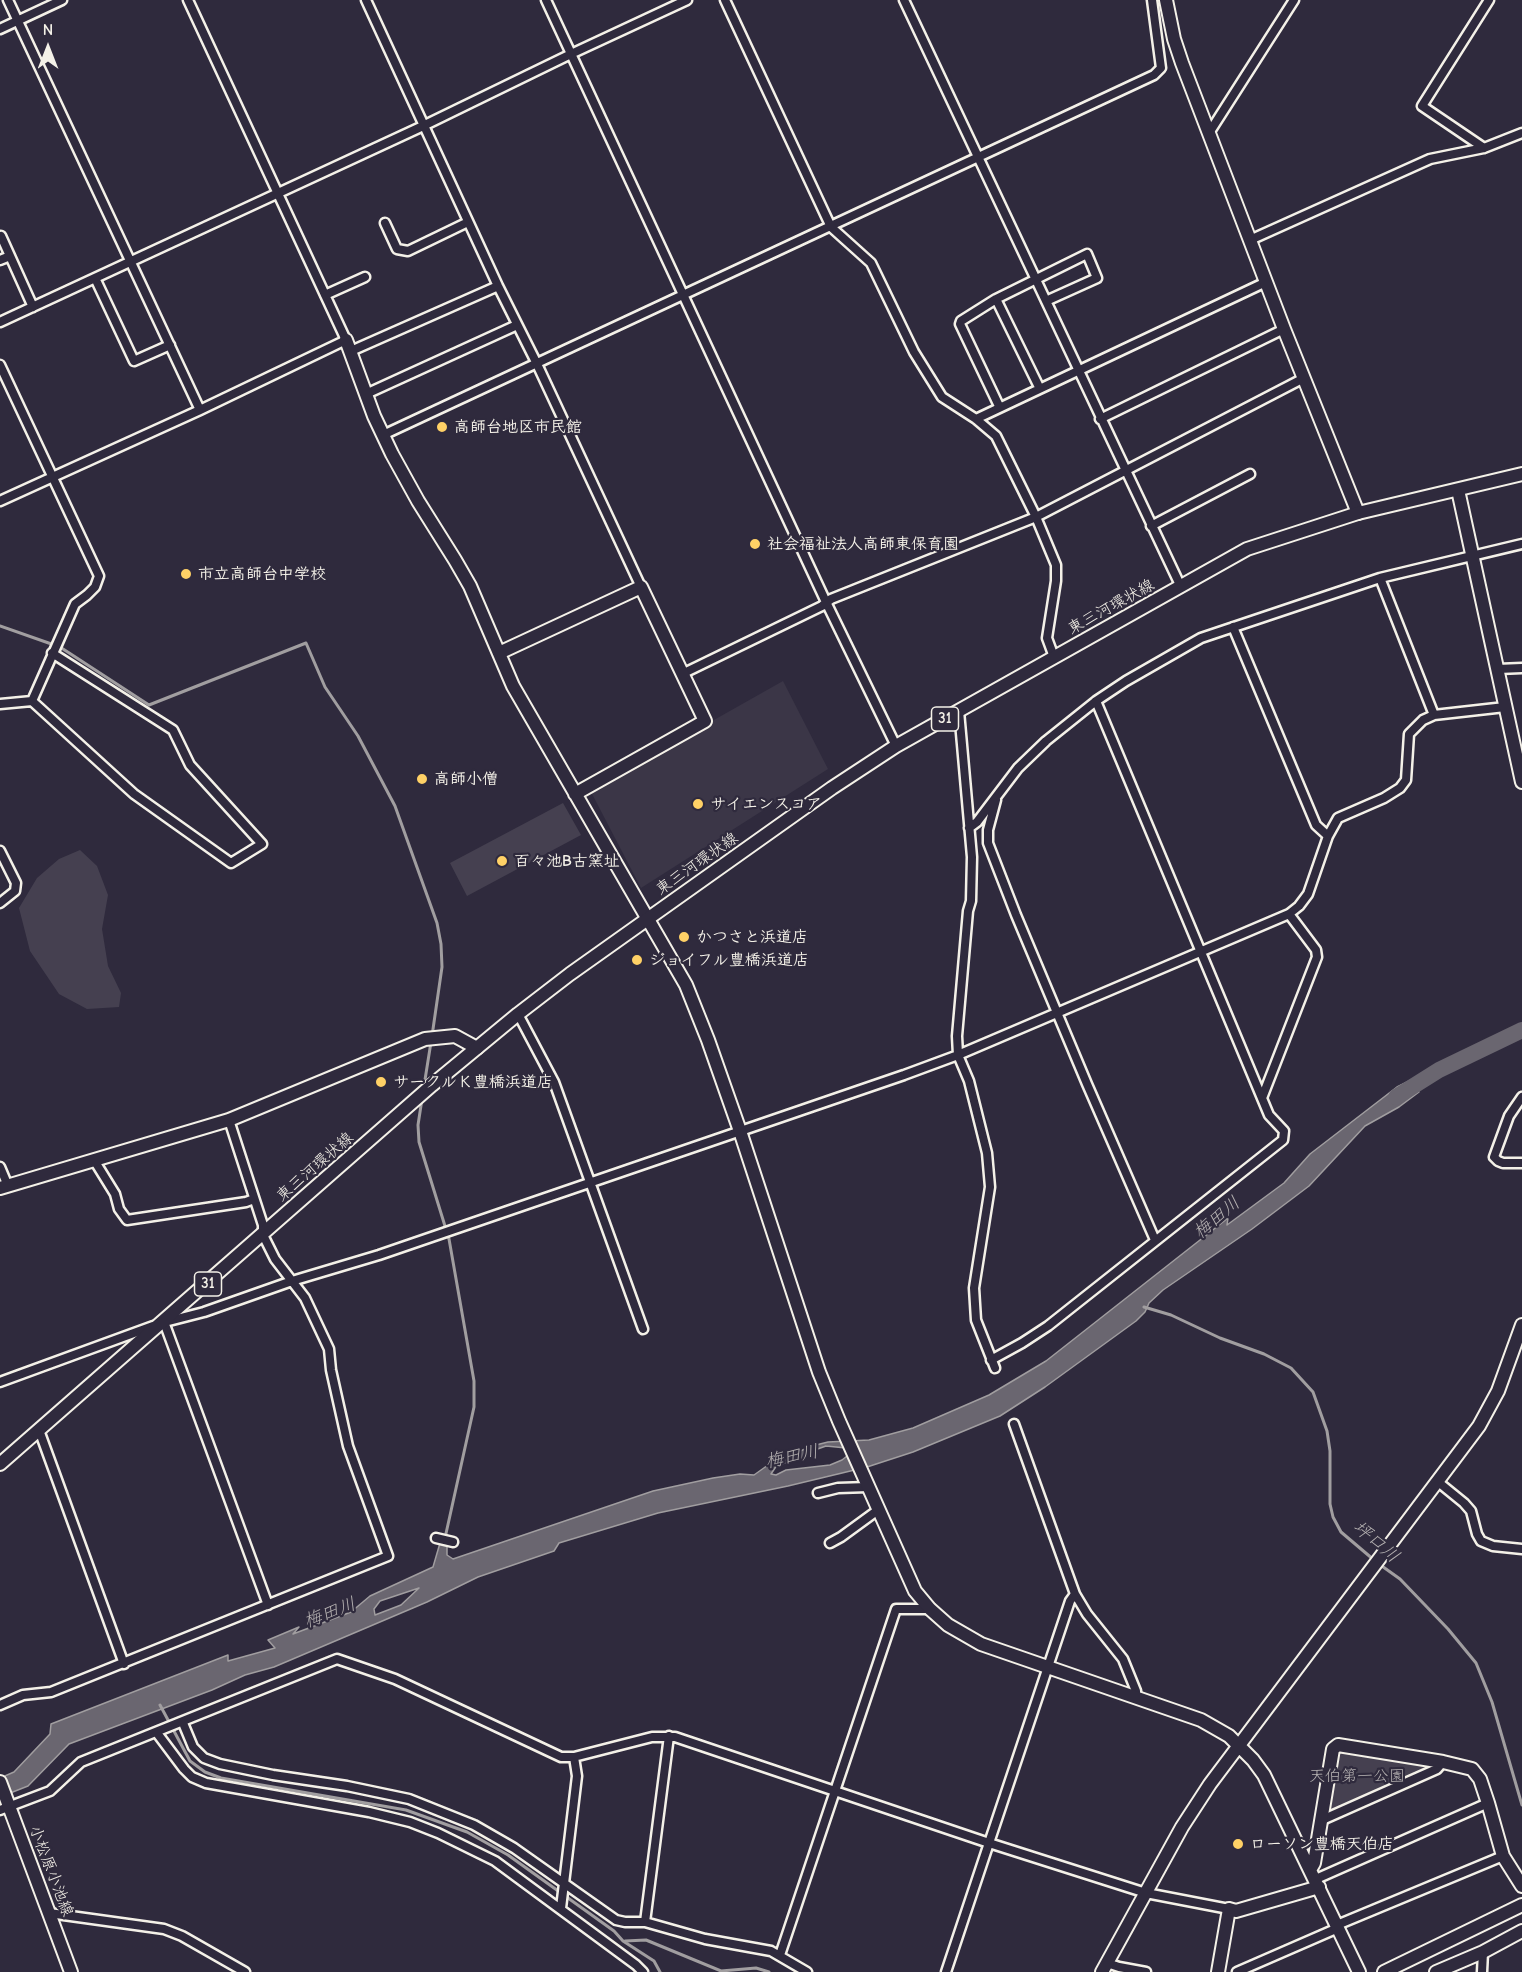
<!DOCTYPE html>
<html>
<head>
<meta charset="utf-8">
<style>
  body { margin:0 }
  #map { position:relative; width:1522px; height:1972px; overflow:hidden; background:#2f2a3d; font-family:"Comic Neue",sans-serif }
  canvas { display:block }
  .north { position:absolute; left:18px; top:18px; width:60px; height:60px; -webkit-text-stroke:4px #2f2a3d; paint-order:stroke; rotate:0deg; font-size:16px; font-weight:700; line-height:24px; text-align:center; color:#f4f1e8 }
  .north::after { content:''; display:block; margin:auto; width:21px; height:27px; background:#f4f1e8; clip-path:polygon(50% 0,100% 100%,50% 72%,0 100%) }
</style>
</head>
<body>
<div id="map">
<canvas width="1522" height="1972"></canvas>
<div class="north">N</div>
</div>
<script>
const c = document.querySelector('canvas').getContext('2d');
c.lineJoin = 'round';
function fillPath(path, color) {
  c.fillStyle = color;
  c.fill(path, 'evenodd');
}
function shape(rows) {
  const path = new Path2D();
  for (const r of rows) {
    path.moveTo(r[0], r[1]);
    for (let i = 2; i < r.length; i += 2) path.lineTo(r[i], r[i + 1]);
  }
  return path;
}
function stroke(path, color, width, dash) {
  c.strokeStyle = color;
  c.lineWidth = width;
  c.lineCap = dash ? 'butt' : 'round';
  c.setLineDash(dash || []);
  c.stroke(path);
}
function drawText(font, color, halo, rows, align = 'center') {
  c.font = font + ' "Comic Neue","Klee One",sans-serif';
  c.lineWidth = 4.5;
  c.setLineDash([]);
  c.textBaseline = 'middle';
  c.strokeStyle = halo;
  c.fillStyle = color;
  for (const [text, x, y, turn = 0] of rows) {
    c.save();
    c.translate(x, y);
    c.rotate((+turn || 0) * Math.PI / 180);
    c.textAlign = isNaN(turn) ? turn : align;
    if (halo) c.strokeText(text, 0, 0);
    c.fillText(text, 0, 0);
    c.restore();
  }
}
const built = shape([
  [783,681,828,769,641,888,590,790]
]);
const green = shape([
  [563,803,581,835,467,896,450,863],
  [80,850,97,866,108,895,102,929,108,966,121,993,119,1007,87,1009,59,994,30,951,19,908,37,878,59,859],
  [1338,1751,1432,1766,1329,1812]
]);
const water = shape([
  [1411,1080,1419,1092,1399,1107,1365,1126,1309,1186,1252,1229,1163,1290,1149,1303,1145,1312,1136,1321,1045,1387,1000,1416,913,1452,867,1467,788,1486,658,1513,559,1543,554,1551,478,1577,427,1602,274,1667,245,1675,212,1690,69,1744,28,1786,0,1797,0,1778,14,1772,50,1734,51,1724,228,1655,228,1661,275,1648,268,1640,299,1627,293,1634,351,1612,370,1596,433,1567,440,1543,447,1545,447,1555,453,1559,653,1491,713,1478,740,1474,754,1475,768,1465,812,1446,828,1442,869,1440,913,1428,989,1395,1046,1361,1228,1218,1227,1225,1284,1183,1310,1154,1397,1087,1411,1080],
  [826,1446,856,1449,842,1460,830,1465,786,1470,776,1475,771,1474,777,1465,805,1458,812,1451,826,1446],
  [419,1588,401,1605,375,1615,374,1609,380,1601,419,1588]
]);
const stream = shape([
  [0,626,60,647,149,705,306,643,325,687,358,736,395,806,437,923,441,944,442,967,432,1036],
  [424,1086,431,1042],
  [422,1099,418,1125,419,1142,449,1239,474,1381,474,1407,445,1538],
  [1144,1307,1171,1315,1220,1338,1264,1354,1291,1368,1313,1392,1327,1431,1330,1451,1330,1504,1333,1517,1341,1532,1374,1560],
  [1379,1564,1400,1579,1448,1629,1476,1663,1492,1702,1522,1805],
  [160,1705,190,1761,205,1772,221,1778,406,1810,467,1832,508,1855,614,1931,623,1941,654,1961,660,1972],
  [625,1941,646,1940,721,1971,756,1968,769,1972]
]);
const river = shape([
  [1396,1097,1439,1070,1522,1030]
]);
const street = shape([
  [8,0,200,410],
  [366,0,498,286,537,364,641,587],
  [546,0,826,602,896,746],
  [725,0,831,227,871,263,914,352,942,397,976,419,996,436,1036,517,1056,565,1056,581,1047,638,1054,657],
  [904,0,1181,587],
  [0,29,62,0],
  [1209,133,1294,0],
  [1484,148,1422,106,1489,0],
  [385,223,397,249,408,251,468,222],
  [1,236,33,307],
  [1250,240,1430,159,1484,148,1522,133],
  [0,260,10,256],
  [95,278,134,361,170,345],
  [325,295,365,277],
  [996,299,1039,387],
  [0,322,423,126,571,54,687,0],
  [351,351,498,286],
  [0,365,99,576,95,587,87,595,75,604,32,701,0,704],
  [366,394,517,325],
  [999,406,960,324,961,321,996,299,1087,254,1097,278,1046,301],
  [976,419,1266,282],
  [1100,419,1284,329],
  [383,435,1154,75,1161,68,1152,0],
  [0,501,200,410,346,340,188,0],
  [1151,526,1250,474],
  [1380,578,1434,715],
  [1233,627,1316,825,1328,836],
  [1498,669,1522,668],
  [684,673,822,606,831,599,1036,517,1304,378],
  [32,701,134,794,231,863,262,844,190,765,173,730,52,653],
  [959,711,972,857,971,901,968,911,957,1036,958,1055,969,1081,987,1153,990,1187,974,1288,976,1320,995,1368],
  [996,800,988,830,988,843,1016,915,1087,1084,1155,1240],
  [969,828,977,822,1018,768,1046,741,1096,701,1126,681,1201,638,1380,578,1522,544],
  [0,851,16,883,15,891,0,903],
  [518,1014,554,1082,643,1329],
  [1522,1097,1509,1116,1494,1157,1498,1161,1503,1163,1522,1163],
  [1262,1098,1317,957,1316,950,1289,914],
  [94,1160,115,1194,119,1209,127,1220,246,1202,254,1199],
  [0,1167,8,1186],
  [164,1322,268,1605],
  [165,1322,204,1312,292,1281,379,1255,904,1075,958,1055,1289,914,1299,906,1308,894,1328,836,1338,818,1384,798,1400,788,1406,780,1409,734,1423,720,1434,715,1505,707],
  [991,1360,1022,1343,1048,1326,1283,1140,1284,1131,1269,1115,1096,701],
  [0,1382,153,1326],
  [1014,1424,1075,1594,1070,1601,989,1843,1146,1893,1229,1909],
  [39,1430,124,1664],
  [1437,1481,1464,1503,1471,1511,1477,1534,1481,1541,1493,1546,1522,1549],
  [818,1493,838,1488,868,1487],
  [436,1538,453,1542],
  [830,1543,841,1537,878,1510],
  [1075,1594,1087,1614,1123,1659,1136,1691,1136,1697],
  [0,1705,23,1695,51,1692,388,1556,348,1446,331,1370,329,1349,305,1298,275,1259,263,1235,263,1225,229,1120],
  [183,1723,193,1747,204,1758,220,1764,273,1775,347,1786,409,1799,474,1825,514,1848,616,1920,625,1922,645,1922,705,1939,771,1951,807,1972],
  [157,1733,184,1769,192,1777,206,1783,369,1812,410,1822,438,1833,495,1861,636,1965,643,1972],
  [0,1810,50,1791,81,1762,337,1659,395,1679,561,1757,574,1757,652,1737,675,1737,989,1843,946,1972],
  [1322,1820,1437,1769,1443,1762],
  [1316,1879,1488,1803],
  [561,1908,577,1776,574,1757],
  [49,1913,164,1929,182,1936,245,1972],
  [645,1922,669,1736],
  [1337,1925,1503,1856],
  [780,1955,896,1609,930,1609],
  [1107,1963,1119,1967,1146,1972],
  [1237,1972,1338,1928],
  [1482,1972,1483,1952]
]);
const secondary = shape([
  [1166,0,1174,39,1182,63,1284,329,1358,513],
  [346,340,374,416,392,454,418,501,455,560,470,586,513,686,686,985,708,1040,740,1131,819,1372,839,1421,915,1591,930,1609,948,1625,981,1644,1201,1720,1229,1736,1253,1760,1264,1775,1359,1972],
  [1458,490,1522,782],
  [499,653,641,587,705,721,575,794],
  [0,1188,229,1120,425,1039,455,1036,477,1048],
  [0,1782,71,1972],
  [1310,1870,1314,1863,1333,1749,1338,1745,1443,1762,1472,1769,1480,1779,1488,1803,1503,1856,1522,1886],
  [1102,1972,1182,1827,1210,1784,1479,1426,1498,1391,1522,1325],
  [1218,1972,1229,1909,1236,1911,1319,1887],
  [1384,1972,1522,1905],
  [1436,1972,1483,1952,1522,1931]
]);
const primary = shape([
  [0,1464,432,1085,518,1014,570,974,832,788,896,746,1247,549,1358,513,1522,474]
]);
const markers = [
  [442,427,6,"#ffd166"],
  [755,544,6,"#ffd166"],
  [186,574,6,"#ffd166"],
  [422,779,6,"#ffd166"],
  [698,804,6,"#ffd166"],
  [502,861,6,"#ffd166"],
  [684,937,6,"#ffd166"],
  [637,960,6,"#ffd166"],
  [381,1082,6,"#ffd166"],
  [1238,1844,6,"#ffd166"]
];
const shields = [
  [945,719,27],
  [208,1284,27]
];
const shieldNames = [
  ["31",945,719],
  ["31",208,1284]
];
const poiNames = [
  ["高師台地区市民館",454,427],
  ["社会福祉法人高師東保育園",767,544],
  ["市立高師台中学校",198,574],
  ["高師小僧",434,779],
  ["サイエンスコア",710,804],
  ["百々池B古窯址",514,861],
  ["かつさと浜道店",696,937],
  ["ジョイフル豊橋浜道店",649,960],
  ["サークルＫ豊橋浜道店",393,1082],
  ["ローソン豊橋天伯店",1250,1844]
];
const streetNames = [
  ["東三河環状線",1111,607,-29],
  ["東三河環状線",697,864,-35],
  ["東三河環状線",315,1167,-41],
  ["小松原小池線",51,1871,69]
];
const parkNames = [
  ["天伯第一公園",1357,1776]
];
const waterNames = [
  ["梅田川",1217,1218,-40],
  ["梅田川",792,1457,-12],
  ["坪口川",1376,1542,40],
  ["梅田川",330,1613,-21]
];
fillPath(built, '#3b3647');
fillPath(green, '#454050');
fillPath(water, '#6a6670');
stroke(water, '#a19ea0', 1.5);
stroke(stream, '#a19ea0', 3);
stroke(river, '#6a6670', 16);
stroke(street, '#f4f1e8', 13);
stroke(secondary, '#f4f1e8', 16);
stroke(primary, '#f4f1e8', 16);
stroke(street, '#2f2a3d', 8);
stroke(secondary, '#2f2a3d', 12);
stroke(primary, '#2f2a3d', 12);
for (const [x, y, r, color] of markers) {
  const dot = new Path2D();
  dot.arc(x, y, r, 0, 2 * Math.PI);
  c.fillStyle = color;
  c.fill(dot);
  stroke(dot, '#2f2a3d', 2);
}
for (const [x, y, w] of shields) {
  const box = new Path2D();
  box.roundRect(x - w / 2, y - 12, w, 24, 4.5);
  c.fillStyle = '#2f2a3d';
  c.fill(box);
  stroke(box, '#f4f1e8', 1.5);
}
drawText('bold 15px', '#f4f1e8', null, shieldNames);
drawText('bold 16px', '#f4f1e8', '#2f2a3d', poiNames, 'left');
drawText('16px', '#f4f1e8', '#2f2a3d', streetNames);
drawText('16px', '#b7b3b3', '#2f2a3d', parkNames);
drawText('italic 18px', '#b6b2b2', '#2f2a3d', waterNames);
</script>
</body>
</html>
